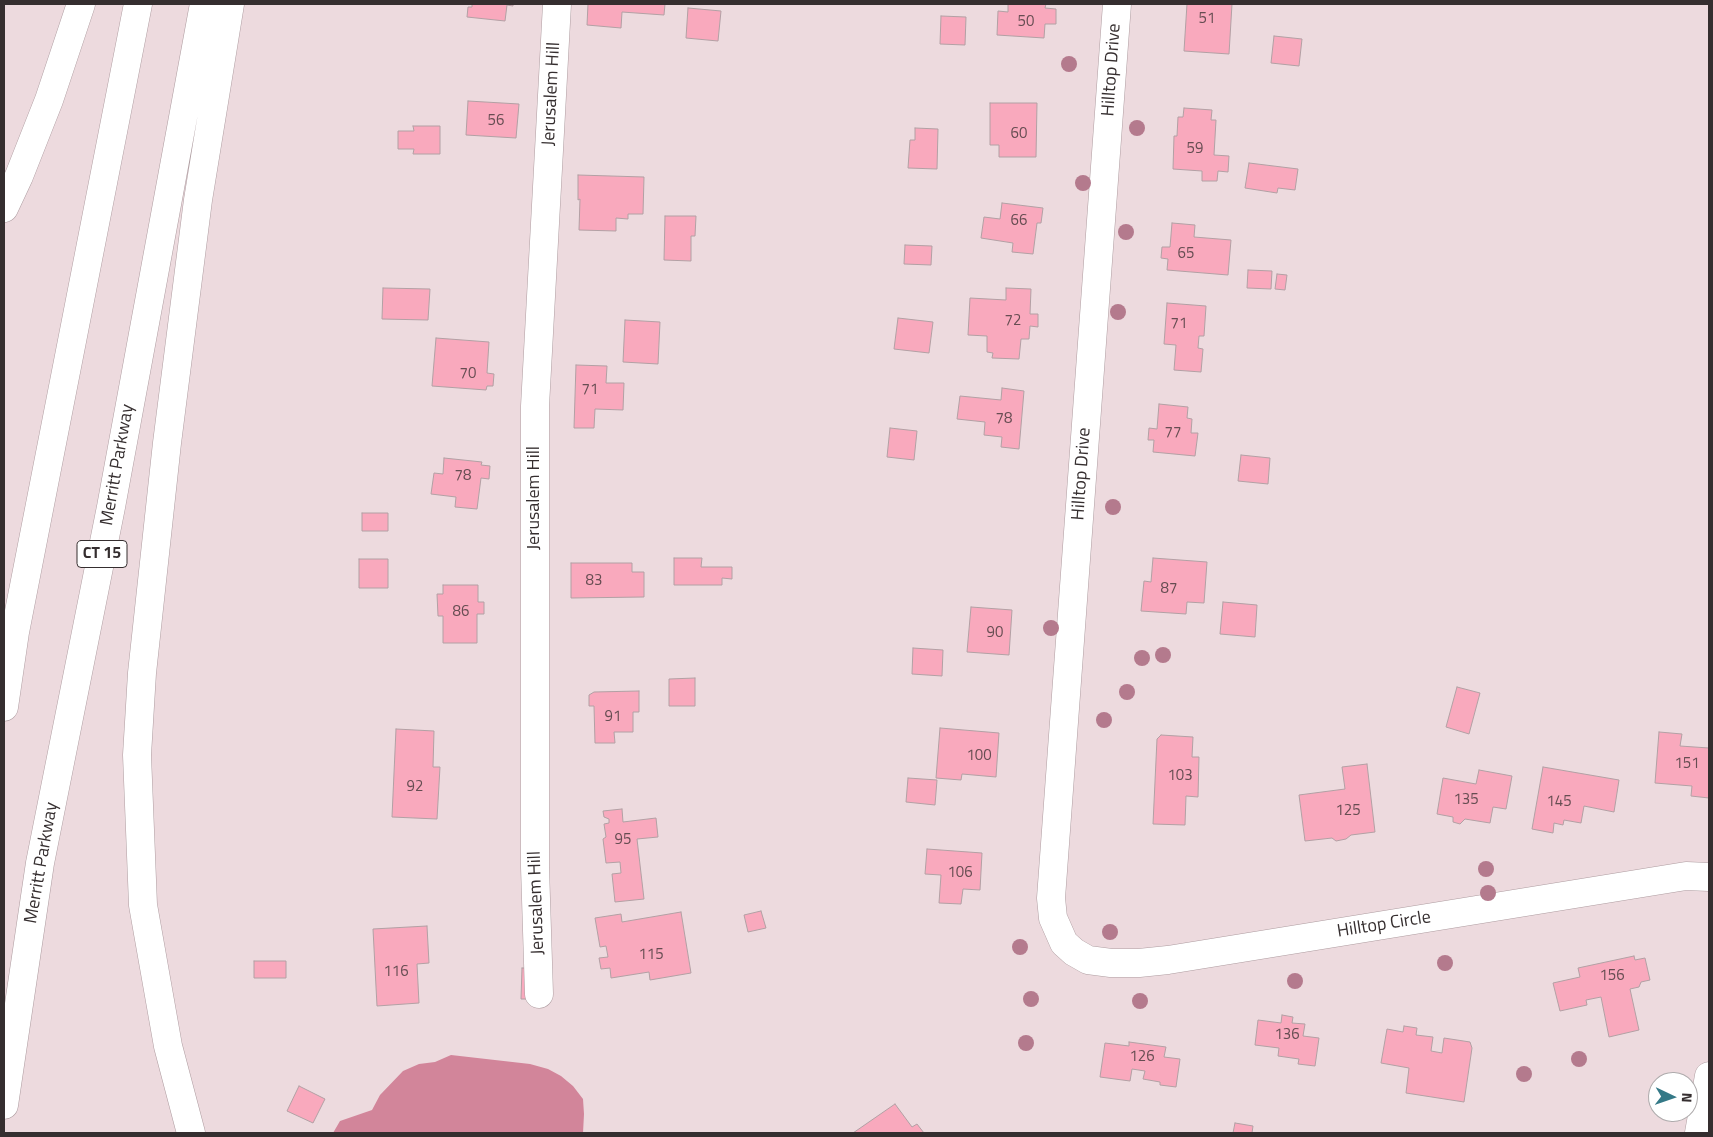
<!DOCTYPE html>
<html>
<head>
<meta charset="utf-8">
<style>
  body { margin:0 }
  #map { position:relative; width:1713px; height:1137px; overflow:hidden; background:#eddade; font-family:"Titillium Web",sans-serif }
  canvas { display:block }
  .frame { position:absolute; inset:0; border:5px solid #352e2f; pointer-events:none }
  .north { position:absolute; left:1648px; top:1072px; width:50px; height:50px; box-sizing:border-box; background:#fff; border:1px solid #aeabac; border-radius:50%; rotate:93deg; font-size:14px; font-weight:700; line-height:20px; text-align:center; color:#352e2f }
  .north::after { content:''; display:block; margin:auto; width:18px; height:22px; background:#347987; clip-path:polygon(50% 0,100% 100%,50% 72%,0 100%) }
</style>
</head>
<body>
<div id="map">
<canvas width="1713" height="1137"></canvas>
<div class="frame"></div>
<div class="north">N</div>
</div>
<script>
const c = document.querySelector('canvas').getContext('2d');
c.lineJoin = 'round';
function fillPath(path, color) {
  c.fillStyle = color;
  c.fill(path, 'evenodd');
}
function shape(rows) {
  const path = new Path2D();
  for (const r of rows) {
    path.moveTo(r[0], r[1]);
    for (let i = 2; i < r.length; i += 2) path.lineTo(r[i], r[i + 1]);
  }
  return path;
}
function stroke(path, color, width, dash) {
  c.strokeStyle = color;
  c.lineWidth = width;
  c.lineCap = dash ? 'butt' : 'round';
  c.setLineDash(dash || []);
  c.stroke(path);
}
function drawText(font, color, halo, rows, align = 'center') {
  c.font = font + ' "Titillium Web",sans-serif';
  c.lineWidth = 4.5;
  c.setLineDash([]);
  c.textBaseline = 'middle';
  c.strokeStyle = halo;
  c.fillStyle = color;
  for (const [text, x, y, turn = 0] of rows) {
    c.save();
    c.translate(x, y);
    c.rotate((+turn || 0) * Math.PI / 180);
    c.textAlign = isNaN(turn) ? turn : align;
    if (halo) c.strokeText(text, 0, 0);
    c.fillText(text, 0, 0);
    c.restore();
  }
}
const water = shape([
  [451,1055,530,1064,548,1069,561,1076,573,1086,583,1099,584,1114,583,1133,333,1133,340,1121,372,1110,380,1095,403,1071,419,1064,435,1062]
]);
const building = shape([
  [472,4,513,4,513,6,507,5,505,21,467,17,468,7,472,7,472,4],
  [588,4,665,4,664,15,622,12,621,28,587,25,588,4],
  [1008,4,1046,4,1045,8,1056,9,1056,24,1045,24,1044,38,997,35,998,11,1008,12,1008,4],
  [1187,4,1232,4,1229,54,1184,51,1187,4],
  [688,8,721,11,718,41,686,38,688,8],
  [941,16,966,17,965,45,940,44,941,16],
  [1274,36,1302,39,1299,66,1271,63,1274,36],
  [468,101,519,104,516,138,466,135,468,101],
  [990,103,1037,103,1036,157,999,157,999,145,990,145,990,103],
  [1184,108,1212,110,1211,120,1216,120,1214,155,1229,156,1228,172,1218,171,1217,181,1202,181,1202,171,1173,169,1174,136,1177,136,1178,117,1183,117,1184,108],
  [413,126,440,126,440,154,413,154,414,149,398,149,398,131,414,131,413,126],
  [915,128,938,129,937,169,908,168,910,140,915,140,915,128],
  [1249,163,1298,169,1295,190,1278,188,1277,193,1245,188,1249,163],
  [578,175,644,177,643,214,628,214,628,219,616,218,616,231,579,230,580,199,578,200,578,175],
  [1002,203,1043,208,1041,223,1037,223,1033,254,1012,252,1013,243,981,238,984,217,1000,219,1002,203],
  [665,216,696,216,695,236,691,236,691,261,664,260,665,216],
  [1172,223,1195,225,1194,237,1231,240,1228,275,1167,270,1168,259,1161,258,1162,247,1170,247,1172,223],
  [905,245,932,246,931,265,904,264,905,245],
  [1248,270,1272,271,1271,289,1247,288,1248,270],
  [1277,274,1287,275,1285,290,1275,289,1277,274],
  [383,288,430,289,428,320,382,319,383,288],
  [1006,288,1031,289,1030,314,1038,314,1038,327,1030,326,1029,339,1021,339,1019,359,992,358,993,353,987,352,987,336,968,335,970,298,1006,300,1006,288],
  [1167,303,1206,306,1204,336,1199,336,1198,348,1203,349,1201,372,1174,370,1176,345,1164,344,1167,303],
  [898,318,933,322,929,353,894,349,898,318],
  [625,320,660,322,658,364,623,362,625,320],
  [436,338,489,342,487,373,494,374,493,386,487,386,486,390,432,386,436,338],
  [576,365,607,366,606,383,624,383,623,410,595,409,594,428,574,428,576,365],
  [1002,388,1024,391,1019,449,1001,447,1002,437,984,435,985,422,957,419,960,396,1001,400,1002,388],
  [1159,404,1188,407,1187,418,1192,419,1191,433,1198,433,1195,456,1153,452,1154,440,1148,440,1149,428,1157,429,1159,404],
  [890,428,917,431,914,460,887,457,890,428],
  [1241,455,1270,458,1268,484,1238,481,1241,455],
  [444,458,482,462,481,465,490,466,489,479,481,478,477,509,455,507,456,497,431,494,434,473,443,474,444,458],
  [362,513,388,513,388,531,362,531,362,513],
  [674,558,702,558,701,567,732,567,732,579,722,578,722,585,674,585,674,558],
  [1153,558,1207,562,1204,603,1187,602,1186,614,1141,611,1144,581,1151,582,1153,558],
  [359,559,388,559,388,588,359,588,359,559],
  [571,563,632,563,632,572,644,572,644,597,571,598,571,563],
  [443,585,478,585,478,602,484,602,484,614,477,614,477,643,443,643,443,616,438,616,437,594,443,594,443,585],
  [1223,602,1257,605,1255,637,1220,634,1223,602],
  [971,607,1012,610,1009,655,967,652,971,607],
  [913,648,943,650,942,676,912,674,913,648],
  [695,678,695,706,669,706,669,679,695,678],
  [1457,687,1480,693,1469,734,1446,727,1457,687],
  [639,691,639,712,633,712,633,732,614,732,615,743,595,743,594,706,589,706,589,695,594,692,639,691],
  [940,728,999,733,996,777,962,774,961,780,936,778,940,728],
  [396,729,434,731,433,767,440,767,437,819,392,817,396,729],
  [1659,732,1682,734,1680,746,1709,748,1709,798,1691,796,1692,786,1655,783,1659,732],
  [1161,735,1193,737,1192,757,1199,757,1198,797,1186,796,1185,825,1153,824,1157,739,1161,735],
  [1367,764,1375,832,1351,835,1346,839,1336,841,1332,838,1305,841,1299,795,1345,789,1342,767,1367,764],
  [1543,767,1619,780,1614,812,1584,806,1581,823,1564,820,1563,825,1554,823,1553,833,1532,829,1543,767],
  [1479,770,1512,776,1506,809,1493,807,1490,823,1465,819,1460,824,1453,822,1453,817,1437,814,1443,778,1476,784,1479,770],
  [908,778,937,780,935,805,906,802,908,778],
  [622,809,623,822,656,818,658,837,637,839,644,899,615,902,612,874,621,873,620,862,606,863,603,839,606,837,604,824,609,823,609,819,604,817,603,811,622,809],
  [927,849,982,853,980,890,963,889,961,904,939,903,941,875,925,874,927,849],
  [761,911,766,928,748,932,744,915,761,911],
  [681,912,691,973,650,980,649,972,611,978,610,968,601,969,599,958,608,957,606,946,600,947,595,918,621,914,622,922,681,912],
  [427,926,429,963,417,964,419,1003,377,1006,373,929,427,926],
  [1634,956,1635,960,1645,958,1650,980,1641,982,1639,987,1630,989,1639,1030,1609,1037,1601,997,1586,1000,1587,1005,1560,1011,1553,983,1580,977,1578,968,1634,956],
  [254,961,286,961,286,978,254,978,254,961],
  [522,968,533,968,531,999,521,999,522,968],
  [1282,1015,1293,1017,1292,1023,1305,1024,1303,1036,1319,1038,1315,1066,1298,1064,1299,1059,1278,1056,1279,1048,1255,1045,1258,1020,1281,1023,1282,1015],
  [1404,1026,1417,1028,1416,1035,1433,1037,1431,1051,1442,1053,1444,1038,1470,1042,1472,1048,1464,1102,1406,1093,1409,1068,1381,1063,1387,1029,1403,1032,1404,1026],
  [1129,1042,1166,1047,1164,1057,1180,1059,1176,1087,1160,1085,1160,1082,1143,1079,1145,1071,1132,1069,1130,1081,1100,1077,1105,1043,1129,1046,1129,1042],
  [299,1086,325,1099,313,1123,287,1111,299,1086],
  [895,1104,912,1127,917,1124,924,1133,853,1133,895,1104],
  [1235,1123,1253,1126,1252,1133,1233,1133,1235,1123]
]);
const street = shape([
  [1117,4,1051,898,1053,918,1064,943,1074,952,1088,960,1111,963,1139,963,1168,960,1686,876,1709,877],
  [539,994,535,867,535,406,557,4],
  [1699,1133,1709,1076]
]);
const highway = shape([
  [4,208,19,176,49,100,81,4],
  [4,707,15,632,138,4],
  [4,1105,40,863,111,507,204,4],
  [191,1133,168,1046,143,905,137,755,142,673,167,443,198,200,230,4]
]);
const trees = [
  [1069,64],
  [1137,128],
  [1083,183],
  [1126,232],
  [1118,312],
  [1113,507],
  [1051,628],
  [1163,655],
  [1142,658],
  [1127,692],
  [1104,720],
  [1486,869],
  [1488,893],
  [1110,932],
  [1020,947],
  [1445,963],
  [1295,981],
  [1031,999],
  [1140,1001],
  [1026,1043],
  [1579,1059],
  [1524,1074]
];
const numberNames = [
  ["51",1207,19],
  ["50",1026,22],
  ["56",496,121],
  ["60",1019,134],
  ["59",1195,149],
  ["66",1019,221],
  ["65",1186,254],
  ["72",1013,321],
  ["71",1179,324],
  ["70",468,374],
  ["71",590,390],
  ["78",1004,419],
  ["77",1173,433],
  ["78",463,476],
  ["83",594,581],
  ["87",1169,589],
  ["86",461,612],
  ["90",995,633],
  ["91",613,717],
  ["100",979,756],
  ["151",1687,764],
  ["103",1180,776],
  ["92",415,787],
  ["135",1466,800],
  ["145",1559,802],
  ["125",1348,811],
  ["95",623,840],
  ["106",960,873],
  ["115",651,955],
  ["116",396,972],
  ["156",1612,976],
  ["136",1287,1035],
  ["126",1142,1057]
];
const shields = [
  [102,554,50]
];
const shieldNames = [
  ["CT 15",102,554]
];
const streetNames = [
  ["Hilltop Drive",1112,70,-86],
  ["Jerusalem Hill",552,94,-87],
  ["Merritt Parkway",118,465,-80],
  ["Hilltop Drive",1082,474,-86],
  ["Jerusalem Hill",535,498,-90],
  ["Merritt Parkway",42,863,-80],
  ["Jerusalem Hill",537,903,-92],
  ["Hilltop Circle",1384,925,-9]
];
fillPath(water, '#d2859a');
fillPath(building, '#f9a9bd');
stroke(building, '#b2a0a4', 1);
stroke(street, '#ae9ca0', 29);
stroke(highway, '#ae9ca0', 29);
stroke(street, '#fff', 28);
stroke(highway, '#fff', 28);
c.fillStyle = '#b47a8d';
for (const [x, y] of trees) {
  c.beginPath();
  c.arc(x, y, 8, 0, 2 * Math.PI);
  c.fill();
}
drawText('15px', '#664d52', null, numberNames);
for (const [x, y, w] of shields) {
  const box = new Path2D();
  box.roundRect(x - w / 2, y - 13.5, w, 27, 4);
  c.fillStyle = '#fff';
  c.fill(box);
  stroke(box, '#352e2f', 1);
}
drawText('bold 16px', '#352e2f', null, shieldNames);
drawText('18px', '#352e2f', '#fff', streetNames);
</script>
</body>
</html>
